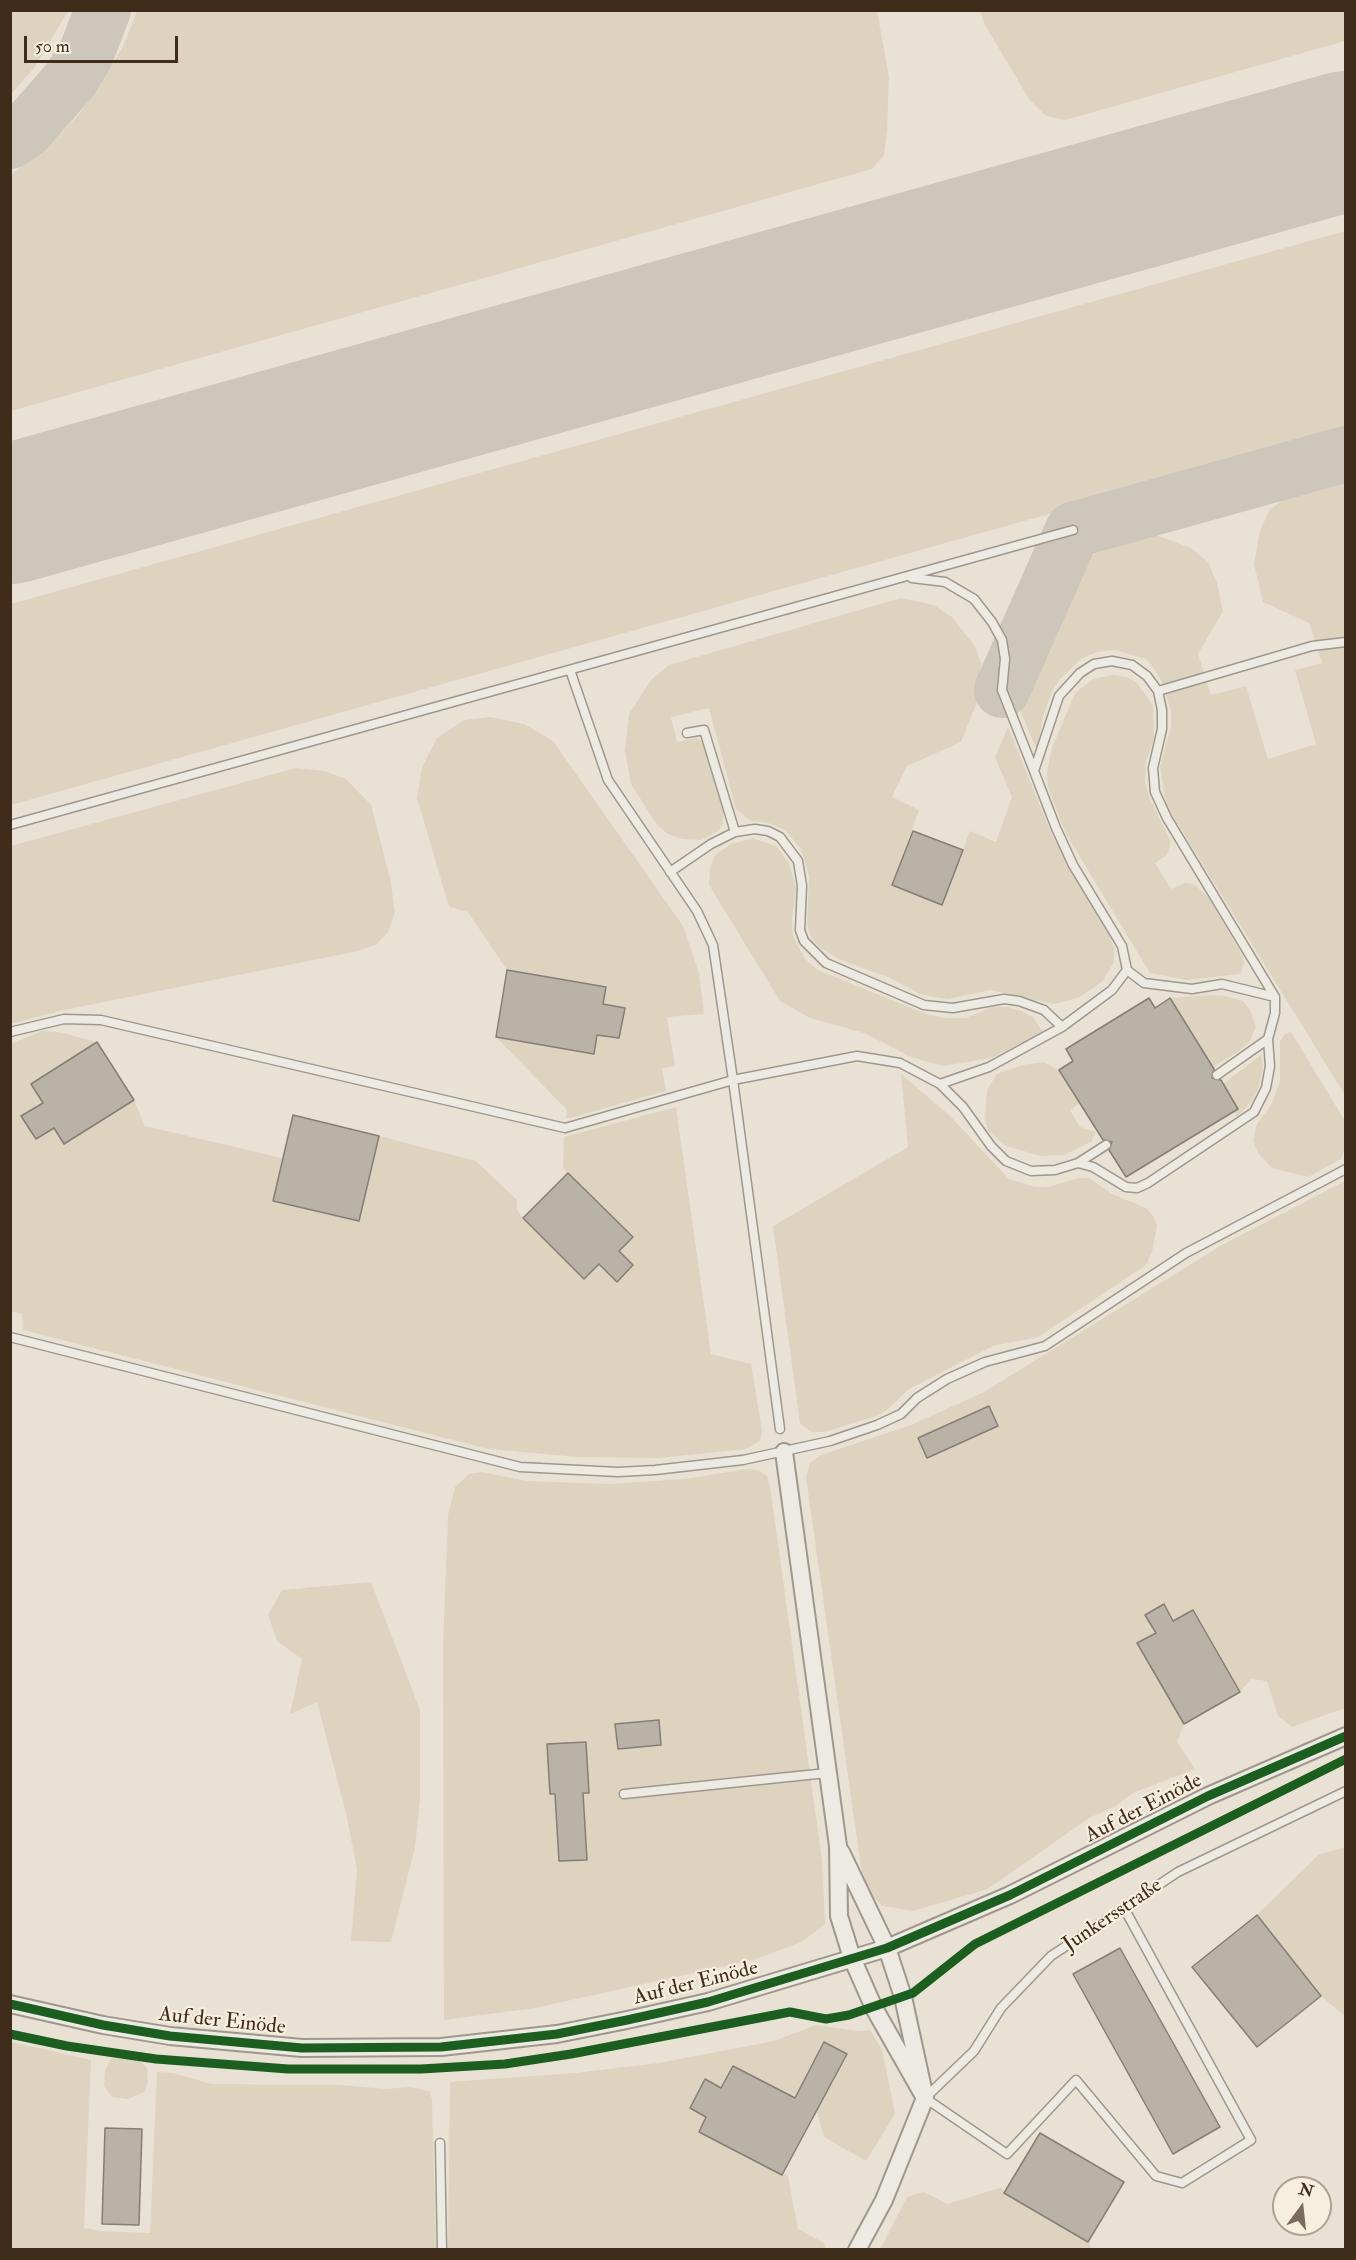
<!DOCTYPE html>
<html>
<head>
<meta charset="utf-8">
<style>
  body { margin:0 }
  #map { position:relative; width:1356px; height:2260px; overflow:hidden; background:#e9e2d4; font-family:"IM FELL Double Pica",serif }
  canvas { display:block }
  .frame { position:absolute; inset:0; border:12px solid #3f2c1a; pointer-events:none }
  .north { position:absolute; left:1272px; top:2176px; width:60px; height:60px; box-sizing:border-box; background:#f6efde; border:2px solid #ada190; border-radius:50%; rotate:15deg; font-size:16px; font-weight:700; line-height:24px; text-align:center; color:#3f2c1a }
  .north::after { content:''; display:block; margin:auto; width:21px; height:27px; background:#7a6c5b; clip-path:polygon(50% 0,100% 100%,50% 72%,0 100%) }
  .scale { position:absolute; left:24px; top:36px; width:154px; height:27px; box-sizing:border-box; border:3px solid #3f2c1a; border-top:0; padding-left:8px; font-size:18px; line-height:21px; white-space:nowrap; color:#3f2c1a; -webkit-text-stroke:4px #f6efde; paint-order:stroke }
</style>
</head>
<body>
<div id="map">
<canvas width="1356" height="2260"></canvas>
<div class="frame"></div>
<div class="north">N</div>
<div class="scale">50 m</div>
</div>
<script>
const c = document.querySelector('canvas').getContext('2d');
c.lineJoin = 'round';
function fillPath(path, color) {
  c.fillStyle = color;
  c.fill(path, 'evenodd');
}
function shape(rows) {
  const path = new Path2D();
  for (const r of rows) {
    path.moveTo(r[0], r[1]);
    for (let i = 2; i < r.length; i += 2) path.lineTo(r[i], r[i + 1]);
  }
  return path;
}
function stroke(path, color, width, dash) {
  c.strokeStyle = color;
  c.lineWidth = width;
  c.lineCap = dash ? 'butt' : 'round';
  c.setLineDash(dash || []);
  c.stroke(path);
}
function drawText(font, color, halo, rows, align = 'center') {
  c.font = font + ' "IM FELL Double Pica",serif';
  c.lineWidth = 4.5;
  c.setLineDash([]);
  c.textBaseline = 'middle';
  c.strokeStyle = halo;
  c.fillStyle = color;
  for (const [text, x, y, turn = 0] of rows) {
    c.save();
    c.translate(x, y);
    c.rotate((+turn || 0) * Math.PI / 180);
    c.textAlign = isNaN(turn) ? turn : align;
    if (halo) c.strokeText(text, 0, 0);
    c.fillText(text, 0, 0);
    c.restore();
  }
}
const green = shape([
  [11,10,68,11,34,68,11,94],
  [137,11,877,11,889,77,887,131,884,155,872,169,11,411,11,175,55,140,81,112,123,47],
  [980,11,1345,11,1345,41,1065,120,1046,116,1029,99,985,25],
  [1345,231,1345,431,11,805,11,604],
  [1339,480,1345,482,1345,1095,1166,805,1160,766,1171,727,1171,711,1162,682,1155,670,1146,659,1116,650,1097,652,1081,659,1060,679,1052,691,1042,720,1037,751,1018,705,1057,617,1090,556,1128,536,1142,532,1154,534,1191,548,1208,562,1217,583,1223,611,1198,654,1211,695,1246,686,1268,759,1316,744,1295,670,1322,663,1309,623,1263,602,1254,564,1260,531,1270,509,1306,485],
  [901,598,934,605,953,618,976,648,981,664,982,682,978,700,961,742,907,766,892,797,919,810,892,885,942,905,970,831,996,842,1012,797,995,757,1008,727,1052,835,1104,922,1114,948,1114,962,1103,981,1078,998,1054,1004,990,990,949,999,934,997,920,994,888,977,841,960,819,947,811,937,807,924,809,876,801,849,785,830,768,823,751,821,736,809,709,708,671,717,677,742,696,738,705,743,723,811,723,823,719,831,701,840,683,839,668,834,657,825,631,784,625,751,629,714,652,679,669,665],
  [1112,675,1127,677,1136,682,1153,705,1154,738,1146,762,1145,783,1150,799,1171,842,1167,855,1155,863,1171,889,1186,883,1195,885,1210,899,1243,957,1244,964,1240,974,1187,980,1150,973,1065,832,1048,787,1047,772,1052,748,1075,693,1093,679],
  [490,717,524,724,553,741,683,926,699,973,704,1014,667,1017,675,1066,662,1068,666,1091,566,1119,567,1110,496,1037,594,1054,597,1035,619,1038,625,1008,603,1004,606,987,507,970,468,912,449,907,417,798,422,767,437,738,464,720],
  [296,768,325,771,346,779,371,805,390,878,395,912,388,932,377,944,358,951,59,1011,11,1024,11,846],
  [753,838,776,846,789,863,796,889,792,920,793,936,805,959,818,970,926,1014,944,1018,966,1018,992,1007,1008,1007,1021,1011,1033,1017,1043,1032,992,1058,943,1066,911,1057,864,1033,810,1018,780,1001,709,885,710,868,715,855,731,844],
  [1211,995,1226,996,1243,1001,1250,1010,1256,1027,1250,1041,1239,1051,1213,1067,1170,998],
  [42,1031,59,1032,97,1042,31,1084,43,1103,21,1116,36,1139,54,1128,65,1144,134,1100,145,1126,282,1158,273,1201,359,1221,379,1136,476,1161,517,1200,517,1210,523,1218,584,1278,599,1264,617,1281,633,1265,619,1251,633,1237,563,1168,564,1137,676,1107,711,1354,751,1364,762,1431,760,1441,746,1449,659,1458,578,1457,488,1449,23,1330,22,1314,11,1311,11,1044],
  [1291,1032,1345,1121,1345,1148,1341,1159,1308,1177,1272,1168,1258,1153,1253,1140,1257,1124,1271,1105,1280,1082,1280,1041,1285,1034],
  [1261,1055,1263,1068,1258,1089,1252,1101,1237,1117,1234,1111,1238,1108,1223,1084],
  [1043,1062,1059,1070,1080,1103,1070,1110,1080,1127,1096,1132,1091,1142,1064,1155,1041,1156,1006,1146,988,1131,985,1119,987,1090,997,1074,1022,1065],
  [901,1074,948,1114,1009,1179,1035,1187,1048,1187,1079,1178,1089,1178,1112,1194,1146,1208,1154,1217,1157,1226,1152,1252,1146,1265,1038,1337,993,1346,909,1389,887,1410,876,1416,824,1432,811,1432,800,1423,773,1226,908,1147],
  [1345,1181,1345,1708,1292,1727,1278,1716,1267,1681,1251,1679,1240,1692,1193,1610,1173,1621,1163,1604,1146,1615,1156,1633,1138,1644,1184,1724,1177,1742,1195,1769,1133,1793,1114,1807,1089,1818,988,1889,913,1911,882,1906,865,1887,860,1861,806,1477,810,1463,821,1455,911,1425,984,1392,1222,1245],
  [747,1469,758,1470,767,1476,770,1486,822,1860,825,1924,802,1942,753,1960,535,2008,444,2020,443,1647,448,1515,455,1487,469,1474,481,1472,527,1481,610,1484,684,1479],
  [371,1582,420,1710,420,1799,415,1847,391,1942,351,1941,357,1869,346,1813,317,1702,290,1714,302,1659,277,1641,268,1615,282,1590],
  [1345,1847,1345,2016,1321,1996,1257,1915,1318,1855],
  [816,2025,857,2031,870,2030,882,2050,895,2114,866,2161,824,2137,816,2109,733,2066,721,2088,705,2080,690,2108,706,2117,699,2132,788,2176,798,2229,824,2243,826,2249,448,2250,450,2082,575,2073,659,2063,774,2041],
  [824,2042,847,2054,832,2084,808,2072],
  [11,2042,91,2060,84,2228,101,2231,150,2233,157,2072,173,2073,212,2084,340,2085,386,2089,410,2087,429,2091,432,2099,436,2249,11,2249],
  [125,2058,139,2060,147,2068,148,2082,144,2092,128,2099,112,2097,104,2086,105,2070,111,2059],
  [1000,2188,1088,2242,1092,2249,880,2250,907,2197,924,2192,947,2204]
]);
const taxiway = shape([
  [10,141,27,129,70,80,86,54,103,10],
  [1002,690,1073,530,1346,454]
]);
const runway = shape([
  [10,514,1346,141]
]);
const building = shape([
  [913,831,963,850,942,905,892,885,913,831],
  [507,970,606,987,603,1004,625,1008,619,1038,597,1035,594,1054,496,1037,507,970],
  [1149,998,1155,1008,1170,998,1214,1069,1212,1078,1221,1080,1238,1109,1126,1177,1109,1150,1112,1142,1103,1140,1059,1070,1073,1061,1066,1049,1149,998],
  [97,1042,134,1100,64,1144,54,1128,36,1139,21,1116,43,1103,31,1084,97,1042],
  [293,1115,379,1136,359,1221,273,1201,293,1115],
  [568,1173,633,1237,619,1251,633,1265,617,1282,599,1264,584,1279,523,1218,568,1173],
  [989,1406,998,1426,927,1458,918,1438,989,1406],
  [1164,1604,1173,1621,1193,1610,1240,1692,1184,1724,1137,1643,1156,1633,1145,1615,1164,1604],
  [659,1720,661,1745,618,1749,615,1724,659,1720],
  [586,1742,589,1793,583,1793,587,1860,559,1861,555,1794,550,1794,547,1744,586,1742],
  [1257,1915,1321,1996,1257,2047,1192,1967,1257,1915],
  [1120,1948,1220,2127,1173,2154,1073,1974,1120,1948],
  [824,2042,847,2054,782,2175,699,2132,706,2117,690,2108,705,2079,721,2088,733,2066,795,2098,824,2042],
  [105,2128,142,2129,139,2225,102,2224,105,2128],
  [1040,2133,1124,2182,1088,2242,1004,2193,1040,2133]
]);
const service = shape([
  [912,578,945,582,974,599,992,622,1002,640,1005,659,1002,690,1034,771],
  [570,670,608,780,697,911,713,945,733,1080,780,1429],
  [1158,691,1312,646,1346,642],
  [687,733,704,730,735,832],
  [10,825,1073,530],
  [670,872,711,844,735,832,755,829,768,831,780,837,798,861,802,886,800,930,804,941,826,963,924,1005,953,1008,1004,999,1019,1001,1044,1010,1062,1027,1112,990,1127,970,1122,946,1073,865,1056,828,1034,771,1059,696,1080,673,1094,664,1112,661,1132,665,1147,676,1158,691,1162,710,1162,729,1153,768,1155,792,1167,818,1275,997],
  [1127,970,1144,983,1192,989,1222,984,1275,997,1275,1013,1268,1039,1217,1075],
  [10,1032,64,1019,101,1020,565,1128,733,1080,857,1056,900,1063,940,1084,963,1107,991,1146,1006,1161,1031,1171,1055,1170,1078,1163,1106,1145],
  [940,1084,989,1067,1062,1027],
  [1078,1163,1093,1167,1126,1187,1137,1188,1148,1183,1254,1112,1266,1088,1270,1066,1268,1039],
  [10,1337,520,1467,618,1472,655,1470,743,1460,830,1441,877,1425,901,1414,917,1398,947,1379,985,1362,1045,1346,1186,1253,1346,1169],
  [624,1794,827,1773],
  [1124,1908,1251,2140,1182,2183,1156,2176,1076,2080,1007,2154,925,2098,974,2051,1001,2008,1051,1956,1178,1872,1346,1791],
  [440,2143,442,2250]
]);
const minor = shape([
  [784,1452,838,1846,839,1916,852,1958,874,2008,925,2098],
  [841,1852,887,1948,903,1997,925,2098,884,2200,857,2250],
  [10,2004,103,2025,170,2036,302,2048,441,2047,557,2034,627,2020,708,2002,887,1948,1010,1895,1208,1796,1346,1736]
]);
const cycleway = shape([
  [10,2004,103,2025,170,2036,302,2048,441,2047,557,2034,627,2020,708,2002,887,1948,1010,1895,1208,1796,1346,1736],
  [10,2034,67,2046,156,2059,288,2069,421,2069,505,2064,571,2054,790,2012,826,2019,849,2015,913,1993,975,1944,1346,1759]
]);
const streetNames = [
  ["Auf der Einöde",1144,1809,-27],
  ["Junkersstraße",1113,1916,-34],
  ["Auf der Einöde",696,1984,-14],
  ["Auf der Einöde",222,2022,6]
];
fillPath(green, '#ddd3bf');
stroke(taxiway, '#ccc6bb', 56);
stroke(runway, '#ccc6bb', 140);
fillPath(building, '#b8b2a7');
stroke(building, '#857e74', 1.5);
stroke(service, '#9e978c', 11);
stroke(minor, '#9e978c', 20);
stroke(service, '#edeae3', 8);
stroke(minor, '#edeae3', 16);
stroke(cycleway, '#1b5e20', 9);
drawText('21px', '#3f2c1a', '#f6efde', streetNames);
</script>
</body>
</html>
